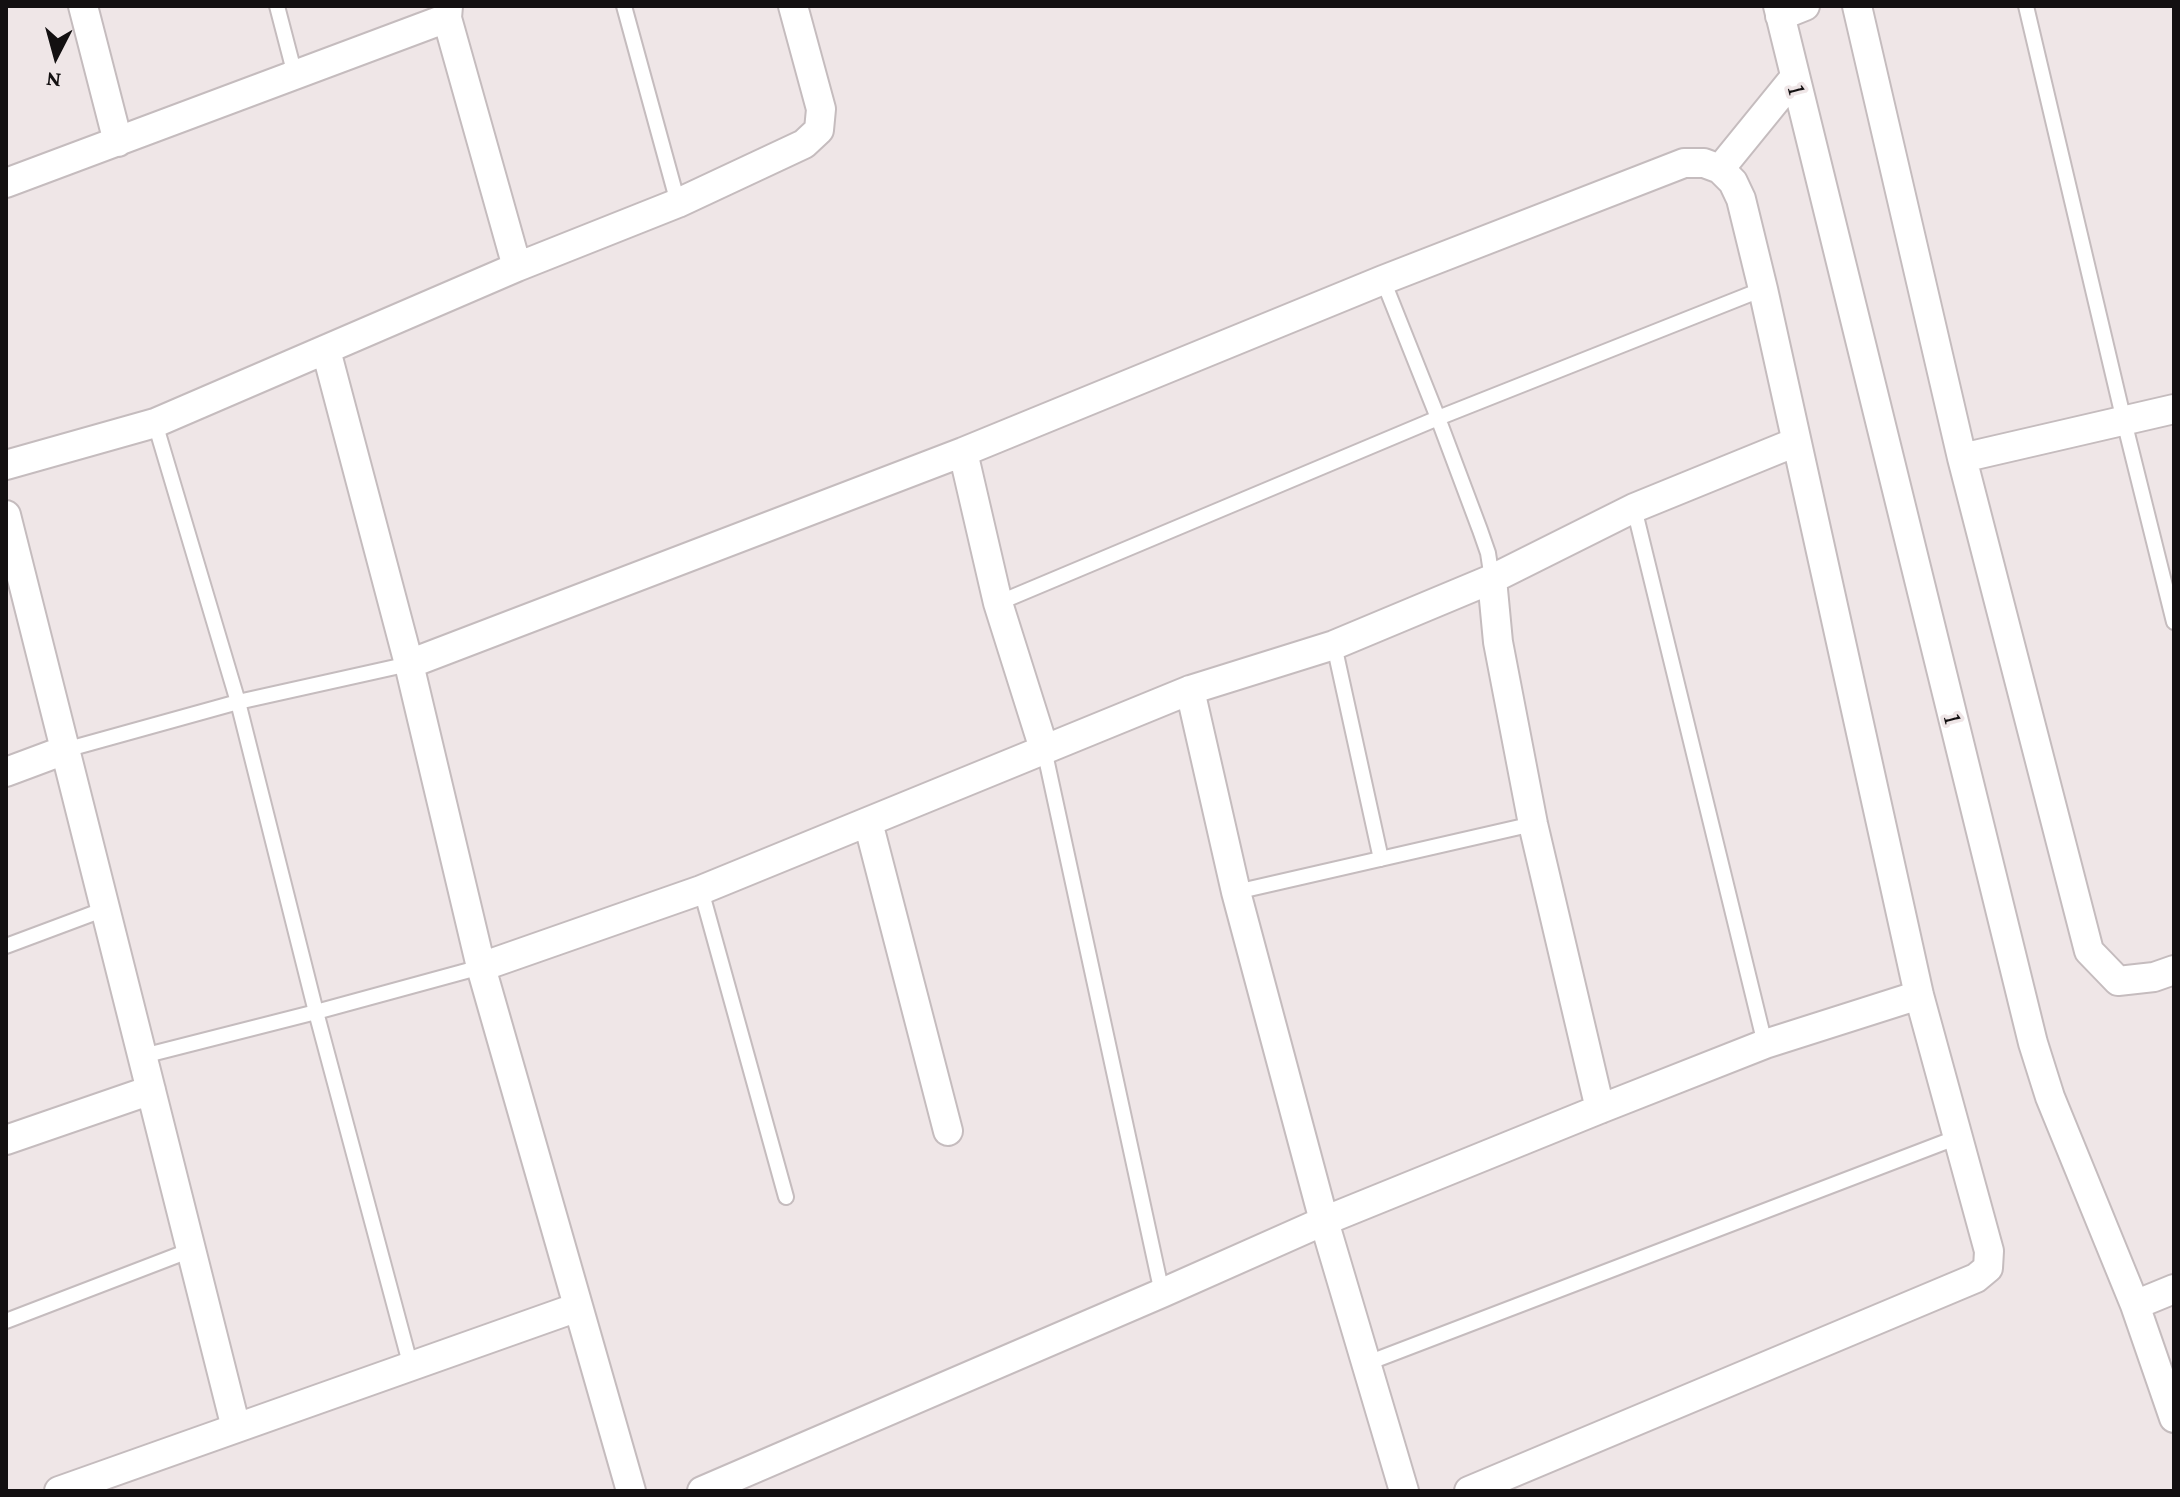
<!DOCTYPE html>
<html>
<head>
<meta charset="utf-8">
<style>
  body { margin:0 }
  #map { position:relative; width:2180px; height:1497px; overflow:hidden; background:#efe6e7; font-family:"Crimson Pro",serif }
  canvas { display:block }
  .frame { position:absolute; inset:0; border:8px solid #131011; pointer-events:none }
  .north { position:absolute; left:16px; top:16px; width:80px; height:80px; -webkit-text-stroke:6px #efe6e7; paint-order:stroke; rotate:186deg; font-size:22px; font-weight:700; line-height:32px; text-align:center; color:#131011 }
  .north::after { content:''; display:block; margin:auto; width:28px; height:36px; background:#131011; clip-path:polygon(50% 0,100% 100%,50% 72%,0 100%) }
</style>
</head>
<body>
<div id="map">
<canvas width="2180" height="1497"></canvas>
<div class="frame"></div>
<div class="north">N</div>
</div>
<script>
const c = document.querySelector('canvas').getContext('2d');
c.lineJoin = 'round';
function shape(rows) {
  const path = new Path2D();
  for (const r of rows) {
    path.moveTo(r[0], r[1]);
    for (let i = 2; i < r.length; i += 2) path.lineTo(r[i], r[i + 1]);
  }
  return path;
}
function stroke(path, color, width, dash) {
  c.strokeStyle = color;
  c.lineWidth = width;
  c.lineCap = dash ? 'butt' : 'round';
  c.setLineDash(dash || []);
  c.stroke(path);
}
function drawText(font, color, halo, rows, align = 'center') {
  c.font = font + ' "Crimson Pro",serif';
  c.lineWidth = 7;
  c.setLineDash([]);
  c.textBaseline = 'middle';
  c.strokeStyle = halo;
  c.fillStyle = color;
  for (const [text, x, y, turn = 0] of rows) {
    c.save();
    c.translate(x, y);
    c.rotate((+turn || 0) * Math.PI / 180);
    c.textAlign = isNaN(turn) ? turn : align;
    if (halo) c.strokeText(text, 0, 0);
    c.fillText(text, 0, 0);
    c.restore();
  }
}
const lane = shape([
  [277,6,295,75],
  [624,6,678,203],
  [2026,6,2124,421,2174,622],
  [1383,280,1438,418,1480,530,1488,553,1492,579],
  [155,423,238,702,316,1012,411,1367],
  [1634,508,1765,1044],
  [998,603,1438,418,1763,289],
  [1334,645,1381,859],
  [1044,749,1162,1293],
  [65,750,238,702,409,664],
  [701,890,786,1197],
  [1236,892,1533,824],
  [6,946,105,909],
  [143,1056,316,1012,481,967],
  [6,1321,191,1250],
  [1365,1364,1958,1137]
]);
const street = shape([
  [83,6,118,142],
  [448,6,447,18,517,267],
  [1778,6,2033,1043,2050,1097,2135,1305,2174,1418],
  [1857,6,1962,458,2089,951,2118,981,2154,977,2174,970],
  [1780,16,1805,6],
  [1720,169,1794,78],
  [6,183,447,18],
  [326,350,409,664,481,967,631,1491],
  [963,452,998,603,1044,749],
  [1962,458,2174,409],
  [6,465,155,423,517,267,678,203,804,144,819,130,821,109,793,6],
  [6,515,236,1428],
  [1492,579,1498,642,1533,824,1600,1109],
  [409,664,963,452,1383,280,1684,163,1704,163,1720,169,1733,182,1741,199,1763,289,1919,995,1989,1251,1988,1268,1976,1278,1469,1491],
  [1190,690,1236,892,1324,1221,1404,1491],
  [6,772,65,750],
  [868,822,948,1131],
  [481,967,701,890,1190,690,1334,645,1492,579,1634,508,1796,442],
  [6,1140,151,1090],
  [2135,1305,2174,1289],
  [59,1491,578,1307],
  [702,1491,1162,1293,1324,1221,1600,1109,1765,1044,1919,995]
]);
const streetNames = [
  ["1",1797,90,76],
  ["1",1953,719,76]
];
stroke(lane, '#c5bcbe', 18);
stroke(street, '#c5bcbe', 32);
stroke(lane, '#fff', 14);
stroke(street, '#fff', 28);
drawText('28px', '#131011', '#efe6e7', streetNames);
</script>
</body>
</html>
